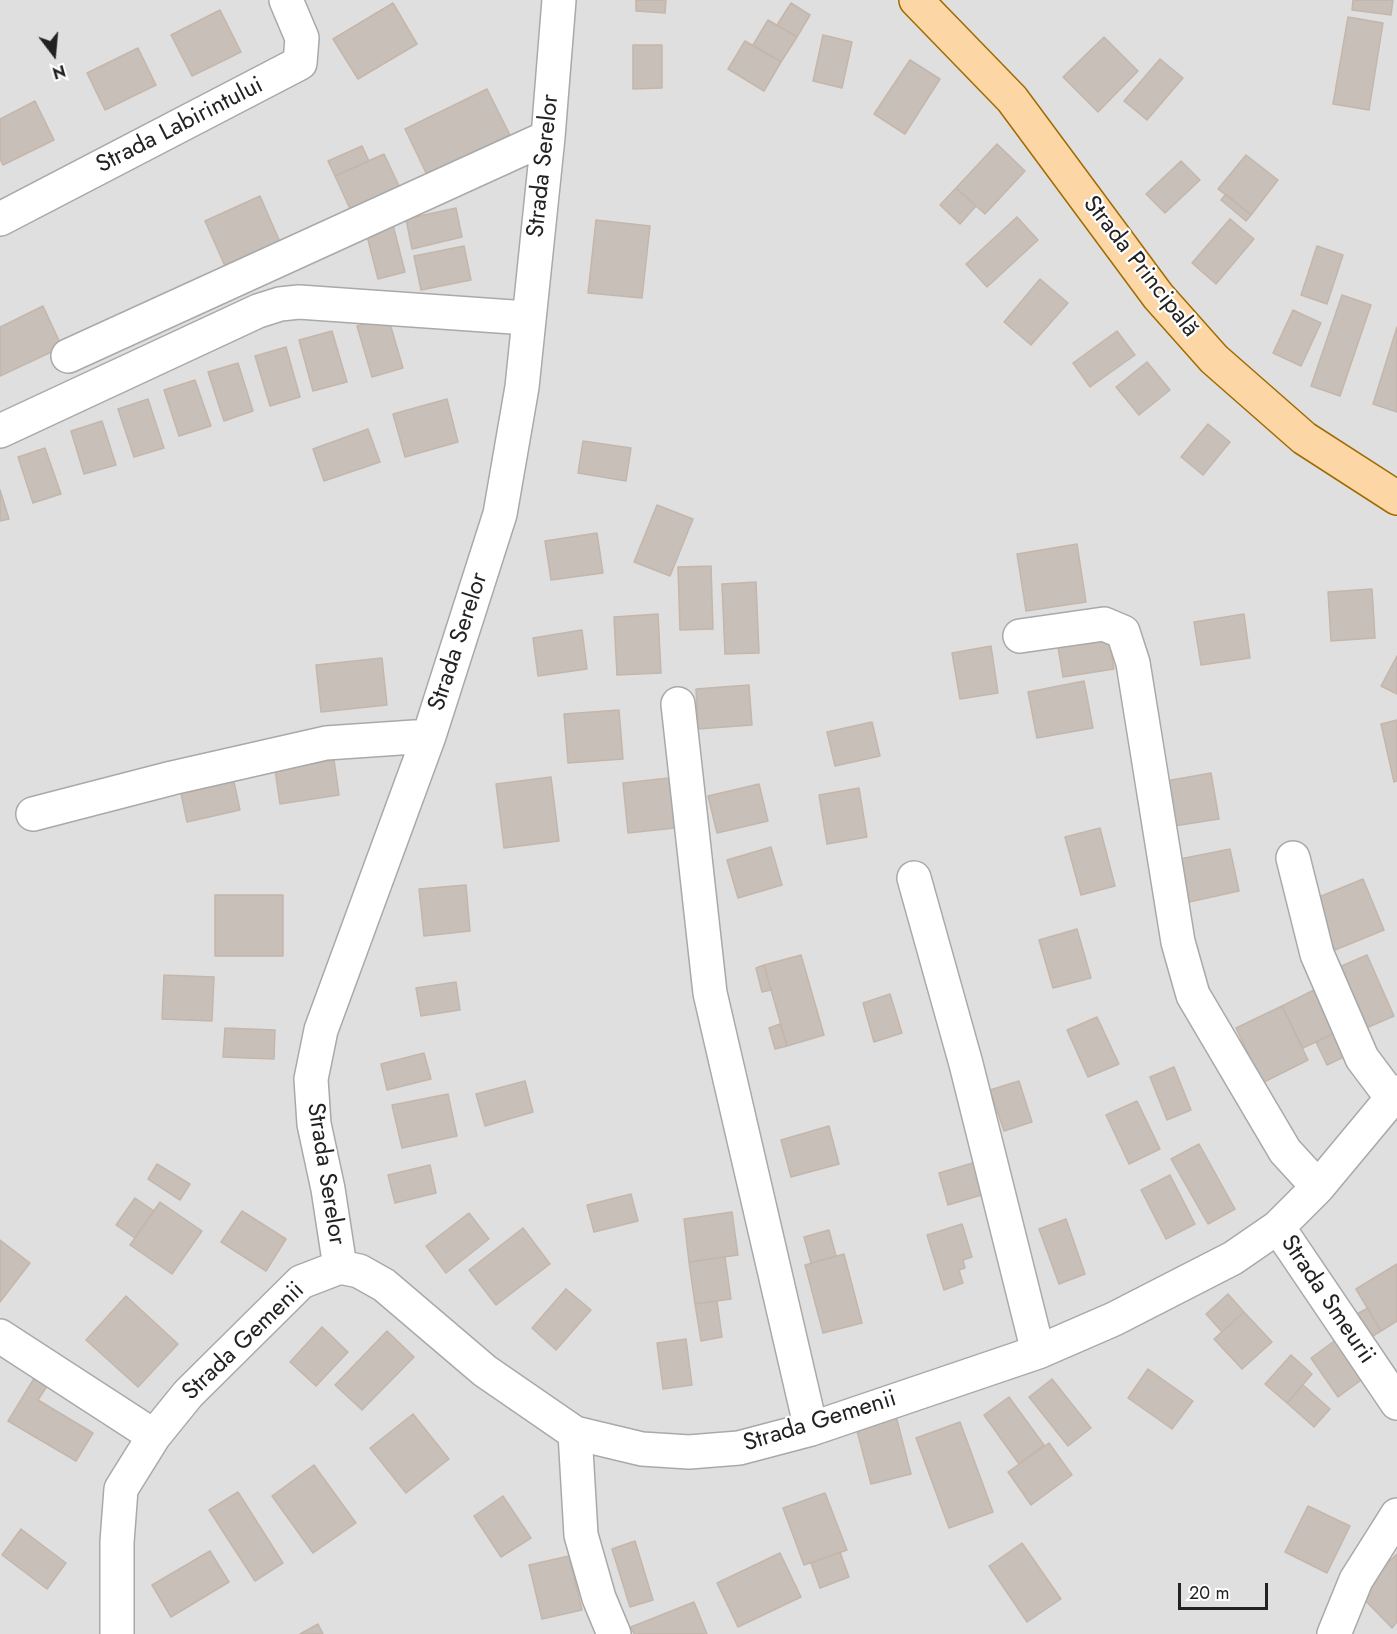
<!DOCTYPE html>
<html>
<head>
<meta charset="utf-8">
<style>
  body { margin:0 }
  #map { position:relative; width:1397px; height:1634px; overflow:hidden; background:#f2efe9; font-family:Jost,sans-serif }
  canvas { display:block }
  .north { position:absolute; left:24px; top:24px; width:60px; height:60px; -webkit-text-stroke:4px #fff; paint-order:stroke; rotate:164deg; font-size:16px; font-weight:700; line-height:24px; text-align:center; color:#222 }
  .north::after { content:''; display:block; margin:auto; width:21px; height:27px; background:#222; clip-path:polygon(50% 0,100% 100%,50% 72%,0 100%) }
  .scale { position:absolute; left:1178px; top:1583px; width:90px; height:27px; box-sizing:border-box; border:3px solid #222; border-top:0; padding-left:8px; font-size:18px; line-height:21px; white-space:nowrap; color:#222; -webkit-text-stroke:4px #fff; paint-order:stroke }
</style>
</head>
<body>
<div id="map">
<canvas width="1397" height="1634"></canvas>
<div class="north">N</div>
<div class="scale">20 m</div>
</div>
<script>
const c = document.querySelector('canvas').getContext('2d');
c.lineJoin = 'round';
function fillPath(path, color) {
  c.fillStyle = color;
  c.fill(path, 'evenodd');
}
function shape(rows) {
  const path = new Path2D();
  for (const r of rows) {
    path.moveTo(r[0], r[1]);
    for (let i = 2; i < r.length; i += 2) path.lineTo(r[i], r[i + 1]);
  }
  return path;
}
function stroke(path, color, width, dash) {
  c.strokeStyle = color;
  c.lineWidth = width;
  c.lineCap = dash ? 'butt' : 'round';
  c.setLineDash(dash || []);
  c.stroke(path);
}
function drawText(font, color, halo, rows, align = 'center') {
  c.font = font + ' Jost,sans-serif';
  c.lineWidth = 4.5;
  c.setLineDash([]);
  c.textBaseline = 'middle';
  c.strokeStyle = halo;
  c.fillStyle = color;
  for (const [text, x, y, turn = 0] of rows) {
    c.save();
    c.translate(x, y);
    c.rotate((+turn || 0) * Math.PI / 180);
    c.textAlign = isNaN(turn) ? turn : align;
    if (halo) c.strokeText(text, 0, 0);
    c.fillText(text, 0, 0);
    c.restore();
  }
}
const residential = shape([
  [0,0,1397,0,1397,1634,0,1634]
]);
const building = shape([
  [636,0,666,0,665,13,636,11,636,0],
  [1353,0,1393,0,1391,15,1352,10,1353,0],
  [393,3,417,44,358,79,333,39,393,3],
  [791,3,810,15,797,37,777,25,791,3],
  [220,10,241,52,192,76,171,35,220,10],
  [1348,17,1383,23,1369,110,1333,104,1348,17],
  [768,20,797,37,781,62,753,45,768,20],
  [823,35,852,42,842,88,813,81,823,35],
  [1104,37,1138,71,1098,112,1063,77,1104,37],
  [745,41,781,62,764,91,728,69,745,41],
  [633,45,662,45,662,88,633,89,633,45],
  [138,48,156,85,105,110,87,73,138,48],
  [1160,59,1183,78,1147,120,1124,101,1160,59],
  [910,60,940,79,905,134,874,114,910,60],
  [487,89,510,135,427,175,405,129,487,89],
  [35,101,54,140,3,165,0,159,0,119,35,101],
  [997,144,1025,171,985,214,956,188,997,144],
  [362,146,369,161,335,176,328,161,362,146],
  [384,154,400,188,351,211,335,176,384,154],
  [1246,155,1278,180,1251,215,1218,189,1246,155],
  [1181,161,1200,180,1165,213,1146,194,1181,161],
  [956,188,976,206,960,224,940,205,956,188],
  [1226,194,1251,215,1246,221,1221,200,1226,194],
  [260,196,280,242,225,266,205,221,260,196],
  [456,208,462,237,412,249,406,219,456,208],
  [1017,217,1038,240,987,287,966,264,1017,217],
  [1230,219,1254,239,1216,284,1192,263,1230,219],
  [596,220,650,226,642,298,588,293,596,220],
  [393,225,405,272,378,279,366,232,393,225],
  [464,246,471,280,421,290,414,256,464,246],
  [1317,246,1343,255,1327,304,1301,295,1317,246],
  [1040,279,1068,303,1031,345,1004,322,1040,279],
  [1342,295,1371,305,1340,396,1311,386,1342,295],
  [43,306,62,347,0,376,0,327,43,306],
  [1293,310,1321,323,1301,366,1273,353,1293,310],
  [388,317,403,368,372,377,357,326,388,317],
  [1397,327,1397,412,1373,404,1397,327],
  [332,331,347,382,313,391,299,340,332,331],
  [1117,331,1135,355,1090,387,1073,363,1117,331],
  [286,347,300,397,270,406,255,356,286,347],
  [1147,362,1170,390,1139,415,1116,387,1147,362],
  [238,363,253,411,224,421,208,372,238,363],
  [195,380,211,426,179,436,164,390,195,380],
  [148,399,164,448,134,457,118,409,148,399],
  [447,399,458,442,405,457,393,414,447,399],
  [102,421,116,465,84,474,71,431,102,421],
  [1208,424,1230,442,1203,475,1181,457,1208,424],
  [368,429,380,462,324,481,313,449,368,429],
  [583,441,631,448,626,481,578,473,583,441],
  [45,448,61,494,33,503,18,457,45,448],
  [0,490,9,519,0,521,0,490],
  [657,505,693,519,670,576,634,562,657,505],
  [597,533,603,573,551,580,545,541,597,533],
  [1077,544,1086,602,1026,611,1017,554,1077,544],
  [711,566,713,629,680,630,678,567,711,566],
  [756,582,759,653,725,654,722,584,756,582],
  [1372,589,1375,638,1331,641,1328,592,1372,589],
  [658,614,661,673,617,675,614,617,658,614],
  [1244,614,1250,658,1201,665,1194,622,1244,614],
  [582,630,587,669,538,676,533,638,582,630],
  [1109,638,1114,669,1063,677,1058,647,1109,638],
  [991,646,998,693,960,699,952,653,991,646],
  [1397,656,1397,694,1381,686,1397,656],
  [382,658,387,705,321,712,316,665,382,658],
  [1084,681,1093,728,1037,738,1028,692,1084,681],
  [749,685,752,725,698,729,696,689,749,685],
  [619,710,623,759,568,763,564,714,619,710],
  [1397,720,1397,781,1394,782,1381,724,1397,720],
  [872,722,880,756,835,766,827,732,872,722],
  [334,760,339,795,280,804,275,770,334,760],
  [1211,773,1219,819,1174,826,1166,781,1211,773],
  [233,777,240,810,187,822,180,789,233,777],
  [551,777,559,841,504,848,496,784,551,777],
  [669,778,675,828,628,833,623,783,669,778],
  [759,784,768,821,717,833,708,796,759,784],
  [859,788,867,837,827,844,819,795,859,788],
  [1100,828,1115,886,1081,895,1065,837,1100,828],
  [771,847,782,885,738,898,727,860,771,847],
  [1230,849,1239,891,1189,902,1180,859,1230,849],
  [1363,879,1384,930,1335,950,1314,899,1363,879],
  [466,885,470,931,424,936,419,889,466,885],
  [215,895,283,895,283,956,215,956,215,895],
  [1077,929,1091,978,1053,988,1039,940,1077,929],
  [801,955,824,1035,787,1046,764,965,801,955],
  [1367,955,1394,1016,1357,1032,1330,971,1367,955],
  [764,965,771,990,762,992,756,968,764,965],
  [164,975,214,977,212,1021,162,1019,164,975],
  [456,982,460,1010,421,1016,416,988,456,982],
  [1320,987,1341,1030,1303,1048,1282,1006,1320,987],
  [890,994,902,1033,874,1042,863,1003,890,994],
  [1282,1006,1308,1060,1262,1083,1236,1028,1282,1006],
  [1097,1017,1119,1064,1088,1077,1067,1030,1097,1017],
  [780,1024,787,1046,775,1049,769,1028,780,1024],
  [225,1028,275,1030,274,1059,223,1057,225,1028],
  [1341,1030,1352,1053,1327,1065,1316,1042,1341,1030],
  [424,1053,431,1079,387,1090,381,1064,424,1053],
  [1174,1067,1191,1110,1167,1120,1150,1077,1174,1067],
  [525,1081,533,1112,485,1126,476,1094,525,1081],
  [1019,1081,1032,1122,1004,1131,990,1090,1019,1081],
  [448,1094,457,1136,402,1148,392,1105,448,1094],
  [1137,1101,1160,1149,1129,1164,1106,1115,1137,1101],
  [829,1126,839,1164,791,1177,781,1140,829,1126],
  [1199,1144,1235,1209,1208,1224,1171,1159,1199,1144],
  [976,1162,985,1194,948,1205,939,1173,976,1162],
  [157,1164,190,1184,180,1200,148,1179,157,1164],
  [430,1165,436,1193,395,1203,388,1175,430,1165],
  [1170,1175,1195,1224,1166,1239,1141,1190,1170,1175],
  [631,1194,638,1221,594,1232,587,1205,631,1194],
  [135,1198,154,1211,135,1238,116,1225,135,1198],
  [160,1202,202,1231,172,1274,130,1245,160,1202],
  [242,1211,286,1239,266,1271,221,1242,242,1211],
  [732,1212,738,1255,689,1262,684,1219,732,1212],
  [469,1213,489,1239,446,1273,426,1246,469,1213],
  [1066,1219,1085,1274,1059,1284,1039,1229,1066,1219],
  [962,1224,972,1257,963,1260,965,1268,959,1270,963,1283,944,1290,927,1235,962,1224],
  [523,1228,550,1264,496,1305,469,1270,523,1228],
  [829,1230,836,1256,811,1263,804,1237,829,1230],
  [0,1240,30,1263,0,1302,0,1240],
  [844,1254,862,1323,823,1333,805,1265,844,1254],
  [725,1257,731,1299,695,1304,689,1262,725,1257],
  [1397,1264,1397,1321,1381,1331,1356,1289,1397,1264],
  [566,1289,591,1310,556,1350,532,1328,566,1289],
  [1228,1294,1244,1312,1222,1332,1206,1314,1228,1294],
  [126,1296,178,1344,138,1387,86,1340,126,1296],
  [717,1301,722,1337,701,1341,695,1304,717,1301],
  [1368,1308,1381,1331,1371,1337,1357,1314,1368,1308],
  [1244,1312,1272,1342,1242,1369,1214,1339,1244,1312],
  [322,1327,348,1352,316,1386,290,1362,322,1327],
  [387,1331,414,1357,362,1410,335,1385,387,1331],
  [686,1339,692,1385,663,1389,657,1343,686,1339],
  [1337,1339,1364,1378,1338,1397,1311,1358,1337,1339],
  [1291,1355,1312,1374,1287,1403,1265,1384,1291,1355],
  [1148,1369,1193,1401,1172,1429,1128,1398,1148,1369],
  [38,1372,51,1380,38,1400,93,1433,76,1461,8,1421,38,1372],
  [1052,1379,1091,1428,1068,1446,1029,1397,1052,1379],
  [1303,1385,1330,1409,1314,1427,1287,1403,1303,1385],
  [1009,1397,1044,1445,1019,1464,984,1415,1009,1397],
  [413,1414,449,1459,406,1493,370,1448,413,1414],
  [896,1416,911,1474,871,1484,856,1427,896,1416],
  [960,1422,993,1512,949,1528,916,1438,960,1422],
  [1049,1443,1072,1475,1031,1505,1008,1472,1049,1443],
  [314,1465,356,1523,313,1553,272,1496,314,1465],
  [238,1492,283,1563,255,1581,209,1510,238,1492],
  [825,1493,847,1550,804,1565,783,1508,825,1493],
  [503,1496,531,1538,501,1557,474,1516,503,1496],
  [1308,1506,1350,1526,1327,1573,1285,1552,1308,1506],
  [21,1529,66,1563,47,1589,2,1555,21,1529],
  [635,1541,653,1600,630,1607,612,1549,635,1541],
  [1022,1543,1061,1599,1027,1622,989,1566,1022,1543],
  [210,1551,229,1582,171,1617,152,1585,210,1551],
  [840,1552,849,1577,820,1588,811,1563,840,1552],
  [780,1553,801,1597,738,1627,717,1583,780,1553],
  [1397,1554,1397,1622,1392,1628,1357,1592,1397,1554],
  [569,1556,582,1610,542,1619,529,1565,569,1556],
  [694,1602,707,1634,634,1634,631,1627,694,1602],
  [318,1624,323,1634,300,1634,318,1624]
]);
const minor = shape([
  [0,219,300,63,302,38,286,0],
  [68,356,548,137],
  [0,431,258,311,280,304,299,302,527,318],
  [1020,636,1104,624,1123,632,1133,663,1178,942,1193,995,1285,1151,1318,1187],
  [678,704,710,993,811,1429],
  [33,814,172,778,326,743,429,736],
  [1293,858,1317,954,1362,1058,1392,1098],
  [914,878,966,1064,1038,1352],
  [1278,1227,1397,1403],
  [340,1267,328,1189,314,1124,311,1079,321,1030,429,736,500,514,522,387,548,137,559,0],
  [0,1336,154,1436],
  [575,1433,581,1535,599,1598,614,1634],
  [117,1634,117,1542,121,1489,154,1436,188,1394,301,1282,340,1267,359,1271,384,1285,485,1371,575,1433,642,1449,689,1452,739,1448,811,1429,1038,1352,1114,1319,1233,1258,1278,1227,1318,1187,1397,1092],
  [1334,1634,1356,1580,1397,1515]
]);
const major = shape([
  [916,0,1012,99,1158,296,1214,359,1304,438,1397,498]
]);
const streetNames = [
  ["Strada Labirintului",180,126,-27],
  ["Strada Serelor",544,166,-84],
  ["Strada Principală",1140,267,52],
  ["Strada Serelor",459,642,-72],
  ["Strada Serelor",325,1174,81],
  ["Strada Smeurii",1327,1300,56],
  ["Strada Gemenii",244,1342,-44],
  ["Strada Gemenii",820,1422,-17]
];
fillPath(residential, '#e0dfdf');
fillPath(building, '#c7bfb8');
stroke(building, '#c4b6ab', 1.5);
stroke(minor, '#a9a9a9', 36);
stroke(major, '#a06b00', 36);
stroke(minor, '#fff', 33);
stroke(major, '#fcd6a4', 33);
drawText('24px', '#222', '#fff', streetNames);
</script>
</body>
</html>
